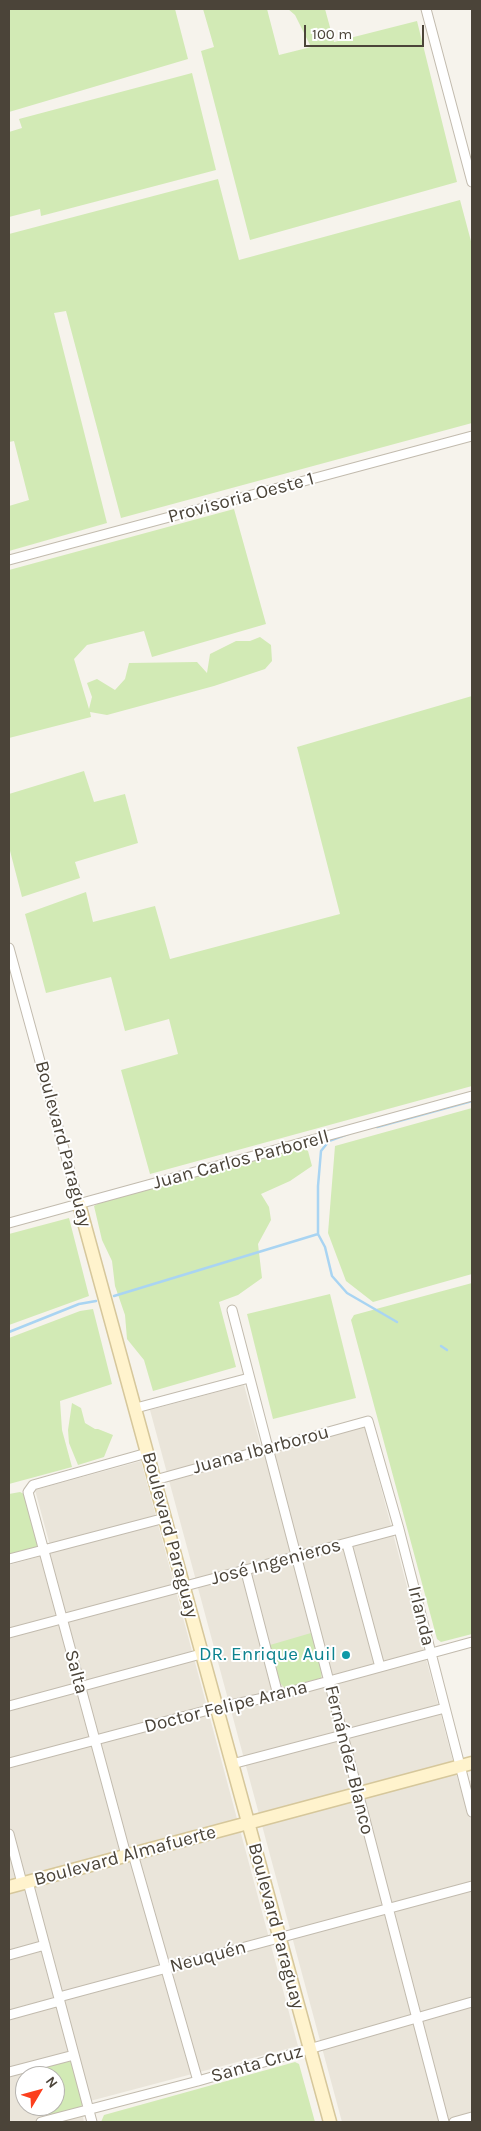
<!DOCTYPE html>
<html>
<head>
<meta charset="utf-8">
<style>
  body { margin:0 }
  #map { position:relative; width:481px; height:2131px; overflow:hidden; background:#f6f3ec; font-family:Karla,sans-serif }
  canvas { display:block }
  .frame { position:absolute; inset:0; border:10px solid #4b4439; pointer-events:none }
  .north { position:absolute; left:15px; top:2066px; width:50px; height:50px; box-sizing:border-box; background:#fff; border:1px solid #b7b4b0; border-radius:50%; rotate:53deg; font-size:14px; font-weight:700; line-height:20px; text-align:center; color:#4b4439 }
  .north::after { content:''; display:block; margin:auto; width:18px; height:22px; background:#fc3f1d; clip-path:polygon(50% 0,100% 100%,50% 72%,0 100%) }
  .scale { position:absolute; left:304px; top:25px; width:120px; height:22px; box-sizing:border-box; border:2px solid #4b4439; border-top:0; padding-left:6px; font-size:15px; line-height:18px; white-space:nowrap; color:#4b4439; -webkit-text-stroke:4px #fff; paint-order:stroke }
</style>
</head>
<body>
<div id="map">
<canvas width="481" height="2131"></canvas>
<div class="frame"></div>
<div class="north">N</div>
<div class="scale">100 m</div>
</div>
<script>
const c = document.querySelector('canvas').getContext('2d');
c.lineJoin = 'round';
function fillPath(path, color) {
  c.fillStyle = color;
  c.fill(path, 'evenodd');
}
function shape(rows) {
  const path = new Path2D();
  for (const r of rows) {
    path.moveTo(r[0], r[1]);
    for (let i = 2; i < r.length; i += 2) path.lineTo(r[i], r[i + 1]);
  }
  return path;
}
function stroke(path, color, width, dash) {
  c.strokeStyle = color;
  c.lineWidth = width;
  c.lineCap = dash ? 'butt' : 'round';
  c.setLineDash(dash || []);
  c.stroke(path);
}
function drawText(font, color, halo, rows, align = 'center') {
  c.font = font + ' Karla,sans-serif';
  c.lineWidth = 4;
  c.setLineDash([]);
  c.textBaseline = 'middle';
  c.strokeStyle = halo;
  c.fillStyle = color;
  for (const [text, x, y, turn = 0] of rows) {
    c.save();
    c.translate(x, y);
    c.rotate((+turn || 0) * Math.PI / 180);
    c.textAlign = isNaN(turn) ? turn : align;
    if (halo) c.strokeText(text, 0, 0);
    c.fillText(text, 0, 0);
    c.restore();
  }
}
const residential = shape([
  [244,1385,263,1454,365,1427,459,1784,472,1780,472,2122,342,2122,150,1410],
  [141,1461,298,2046,90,2101,94,2115,83,2117,84,2122,9,2122,9,1565,52,1553,35,1490],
  [25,2076,55,2076,55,2106,25,2106]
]);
const green = shape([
  [9,9,175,9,188,59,9,112],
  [203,9,267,9,279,55,311,47,295,15,288,9,325,9,334,42,417,21,457,182,250,240,201,51,214,47],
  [192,73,216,170,41,216,40,209,9,217,9,132,22,128,19,119],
  [218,179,239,260,460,200,472,245,472,423,121,518,66,311,54,313,107,523,9,551,9,506,29,500,14,441,9,442,9,234],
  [234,509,266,624,152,657,144,631,87,645,74,659,89,709,92,697,87,683,97,679,115,690,125,679,129,663,197,662,207,673,210,654,236,641,250,641,260,637,271,645,272,661,265,669,214,686,107,715,90,712,91,717,9,738,9,570],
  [472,696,472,1086,150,1174,121,1070,178,1054,169,1019,125,1031,111,977,46,993,25,914,86,892,93,922,155,906,170,959,340,914,297,747],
  [84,771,94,802,125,794,138,843,75,862,80,878,22,897,9,847,9,794],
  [472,1108,472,1274,373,1302,346,1281,328,1233,335,1146],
  [303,1148,308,1151,312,1166,290,1181,261,1194,269,1207,271,1220,258,1244,262,1278,238,1295,219,1302,236,1367,153,1391,144,1360,127,1339,125,1315,115,1286,112,1261,102,1240,94,1206,101,1202],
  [69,1218,89,1296,9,1325,9,1234],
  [472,1283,472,1634,441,1642,437,1639,351,1320,354,1315],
  [330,1294,356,1398,273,1419,247,1314],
  [93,1309,112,1384,60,1401,62,1430,72,1467,9,1484,9,1338,80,1311],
  [72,1403,81,1408,85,1423,95,1429,98,1429,113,1435,104,1457,78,1465,69,1443,68,1430],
  [20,1492,24,1494,38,1546,38,1549,9,1559,9,1494],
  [311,1633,322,1672,321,1678,285,1688,280,1683,270,1645],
  [66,2061,72,2062,83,2103,80,2108,49,2117,46,2106,55,2106,55,2076,39,2076,37,2069],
  [295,2062,299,2064,315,2122,101,2122,104,2115]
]);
const stream = shape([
  [377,1127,472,1101],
  [318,1234,318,1186,321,1151,329,1141,348,1134],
  [114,1296,318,1234,325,1247,332,1276,347,1293,397,1322],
  [9,1332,79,1304,96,1301],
  [441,1346,447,1350]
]);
const street = shape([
  [426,9,472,182],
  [9,560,472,436],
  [9,948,79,1204],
  [9,1223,472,1096],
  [232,1310,444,2122],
  [136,1408,249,1378],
  [155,1480,368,1421,399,1529,472,1812],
  [347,1544,380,1667],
  [9,1559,165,1518],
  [246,1572,278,1695],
  [9,1633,399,1529],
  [9,1706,201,1654],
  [9,1763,216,1708,278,1695,472,1642],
  [232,1764,445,1708],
  [9,1834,22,1883],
  [133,1854,198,2081],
  [126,1855,28,1492,33,1485,147,1453],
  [28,1882,92,2122],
  [9,1955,45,1945],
  [59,1997,472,1886],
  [9,2015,60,2001],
  [9,2072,74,2055],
  [41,2122,198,2081,472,2002],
  [454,2122,472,2117]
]);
const secondary = shape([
  [79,1204,330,2122],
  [9,1887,472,1763]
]);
const markers = [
  [346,1655,5,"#0f9aa8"]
];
const streetNames = [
  ["Provisoria Oeste 1",241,498,-15],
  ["Boulevard Paraguay",63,1144,75],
  ["Juan Carlos Parborell",241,1160,-15],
  ["Juana Ibarborou",261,1450,-15],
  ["Boulevard Paraguay",170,1535,75],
  ["José Ingenieros",276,1562,-15],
  ["Irlanda",421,1616,76],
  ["Salta",76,1672,75],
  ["Doctor Felipe Arana",226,1707,-14],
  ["Fernández Blanco",349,1760,76],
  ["Boulevard Almafuerte",125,1856,-15],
  ["Boulevard Paraguay",276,1926,75],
  ["Neuquén",208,1957,-15],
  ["Santa Cruz",257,2064,-16]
];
const cultureNames = [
  ["DR. Enrique Auil",336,1655]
];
fillPath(residential, '#eae5da');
fillPath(green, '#d2eab5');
stroke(stream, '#a9d4f2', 2.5);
stroke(street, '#c2bbae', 11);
stroke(secondary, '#d6c79b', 15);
stroke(street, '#fff', 9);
stroke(secondary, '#fff3cd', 12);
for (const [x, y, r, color] of markers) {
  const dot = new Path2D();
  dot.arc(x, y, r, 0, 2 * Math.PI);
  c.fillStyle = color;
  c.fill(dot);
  stroke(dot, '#fff', 2);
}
drawText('19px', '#4b4439', '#fff', streetNames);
drawText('19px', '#0d838f', '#fff', cultureNames, 'right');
</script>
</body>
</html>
